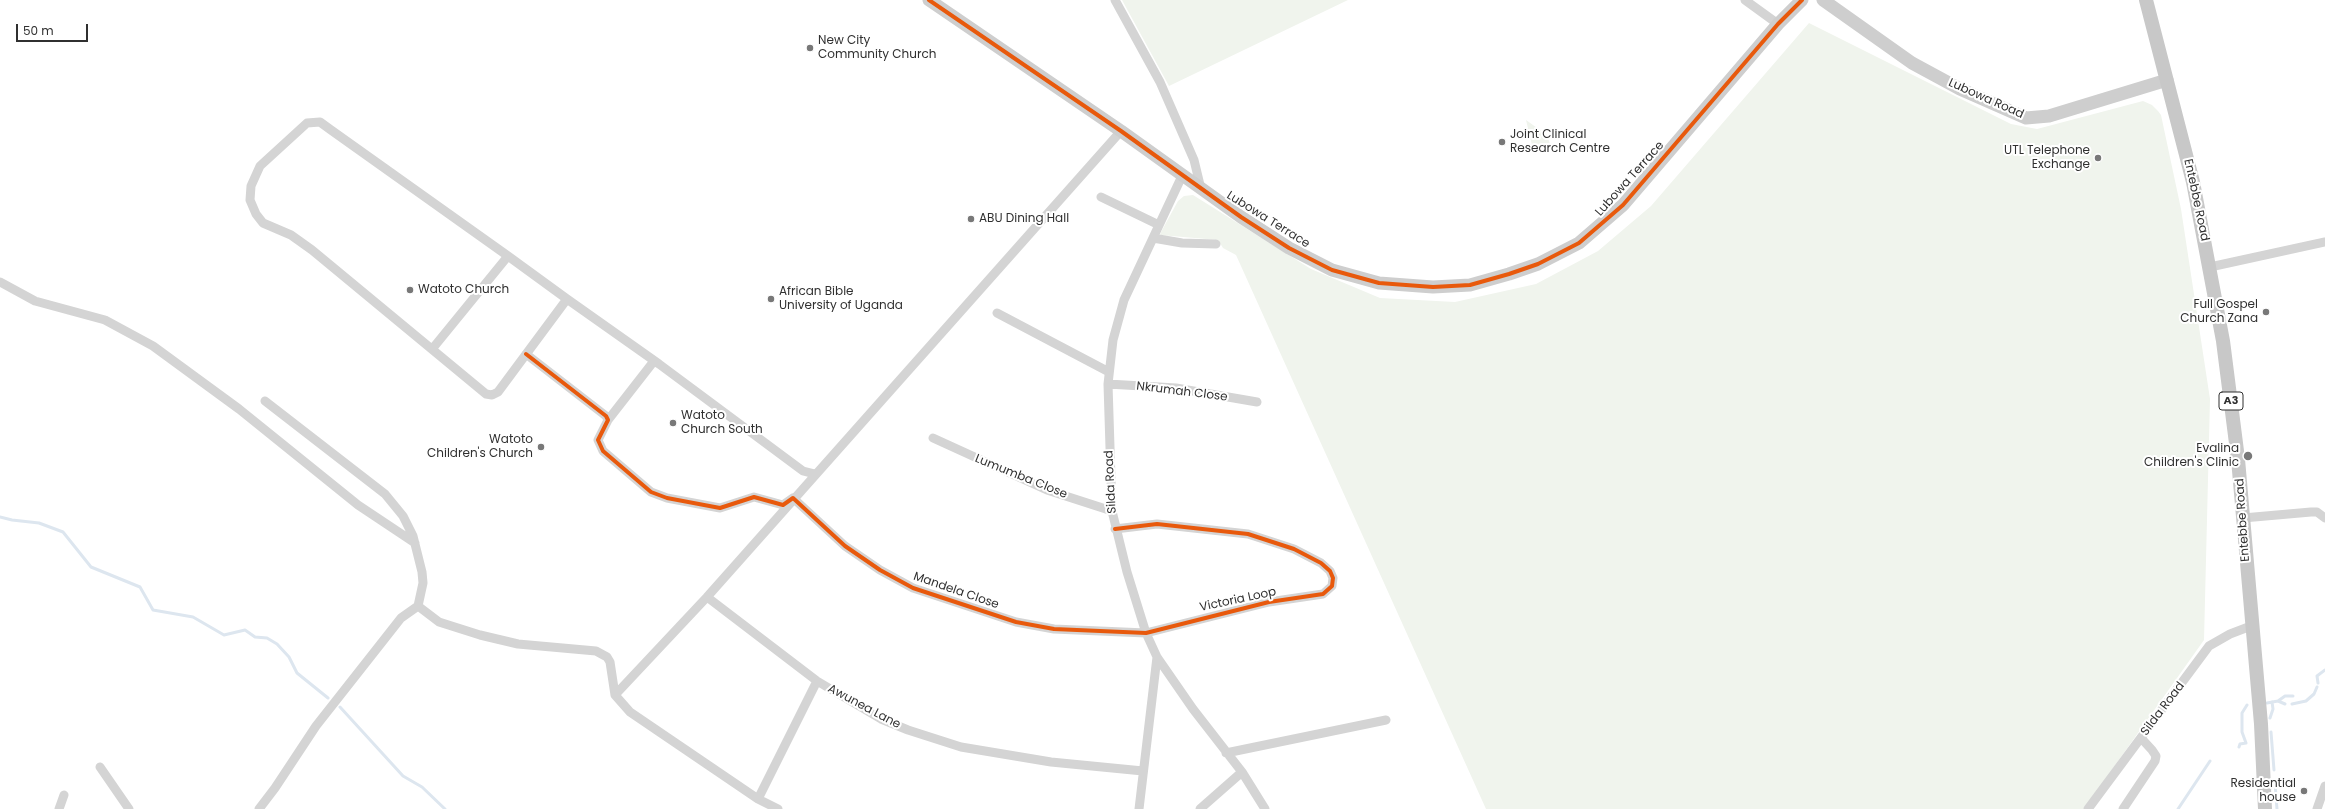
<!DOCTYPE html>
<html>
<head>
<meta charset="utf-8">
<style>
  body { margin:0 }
  #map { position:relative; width:2325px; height:809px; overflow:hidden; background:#fff; font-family:Poppins,sans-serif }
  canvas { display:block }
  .scale { position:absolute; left:16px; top:24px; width:72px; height:18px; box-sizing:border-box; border:2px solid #303030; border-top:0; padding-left:5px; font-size:12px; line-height:14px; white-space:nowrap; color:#303030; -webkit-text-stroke:3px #fff; paint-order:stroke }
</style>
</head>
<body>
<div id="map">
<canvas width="2325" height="809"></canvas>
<div class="scale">50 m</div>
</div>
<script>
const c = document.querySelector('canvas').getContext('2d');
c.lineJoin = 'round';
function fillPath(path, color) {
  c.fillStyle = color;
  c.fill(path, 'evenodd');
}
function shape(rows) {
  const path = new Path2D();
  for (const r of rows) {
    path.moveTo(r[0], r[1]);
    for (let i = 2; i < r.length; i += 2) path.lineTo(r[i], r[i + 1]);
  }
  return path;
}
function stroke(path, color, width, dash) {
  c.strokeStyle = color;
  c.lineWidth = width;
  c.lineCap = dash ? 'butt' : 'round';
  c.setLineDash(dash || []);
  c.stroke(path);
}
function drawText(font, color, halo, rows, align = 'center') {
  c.font = font + ' Poppins,sans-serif';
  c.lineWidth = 4;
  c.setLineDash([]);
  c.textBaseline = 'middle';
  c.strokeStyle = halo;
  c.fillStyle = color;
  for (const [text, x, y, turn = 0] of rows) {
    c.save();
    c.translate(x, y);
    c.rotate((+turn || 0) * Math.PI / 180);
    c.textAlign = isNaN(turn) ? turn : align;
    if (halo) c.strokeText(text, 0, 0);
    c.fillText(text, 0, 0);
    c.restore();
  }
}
const green = shape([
  [1122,0,1348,0,1169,86],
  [1809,23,2011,124,2037,129,2143,101,2152,105,2158,111,2161,115,2181,209,2210,399,2204,640,2084,809,1486,809,1236,255,1223,248,1218,240,1160,235,1161,232,1178,201,1184,196,1193,195,1311,269,1380,298,1455,302,1536,284,1598,251,1651,206],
  [1526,120,1547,135,1550,144,1542,151,1532,145]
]);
const stream = shape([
  [0,517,12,520,39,523,63,532,91,567,140,587,153,610,193,617,224,635,245,630,255,637,267,638,277,644,289,657,297,673,328,698],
  [2318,683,2317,676,2325,670],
  [2278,701,2285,704],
  [2267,703,2278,701,2285,696,2293,696],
  [2292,704,2306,701,2314,694,2317,687],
  [340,707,403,776,422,787,445,809],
  [2270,718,2273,709,2272,702],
  [2271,732,2274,770],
  [2239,747,2240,744,2246,743,2242,732,2242,713,2247,705],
  [2275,783,2277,809],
  [2178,809,2210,761]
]);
const street = shape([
  [1115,0,1160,82,1194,160,1201,189],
  [1745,0,1778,24],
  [1182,176,1124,300,1113,340,1108,384,1112,511,1127,572,1146,633,1157,657,1193,709,1242,772,1265,809],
  [1101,197,1159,225],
  [1153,238,1182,243,1216,244],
  [2210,267,2325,242],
  [0,282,35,301,105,320,153,346,239,409,358,505,415,543],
  [567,299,498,392,492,395,486,394,312,250,291,235,263,223,256,214,250,200,251,186,260,166,307,123,320,122,331,130,508,256,567,299,659,364,803,471,815,474],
  [997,313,1109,372],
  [433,348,508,256],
  [526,354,606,416,608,420,598,440,603,451,651,492,667,498,720,508,754,497,783,505,793,498,845,546,880,570,913,588,1016,622,1054,629,1146,633,1269,602,1323,594,1332,586,1333,578,1330,571,1321,563,1294,549,1248,534,1157,524,1115,529],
  [1108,384,1176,388,1257,402],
  [265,401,385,494,403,516,413,536,422,572,423,583,418,606],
  [608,420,654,361],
  [933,438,1047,490,1112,511],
  [2243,518,2311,512,2317,512,2325,518],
  [707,597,817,681,881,719,908,730,961,747,1051,762,1143,771],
  [615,695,707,597,1121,131],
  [1226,753,1386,720],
  [100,767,129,809],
  [758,799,817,681],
  [59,809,64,795],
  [259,809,275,788,316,726,401,618,418,606,439,622,480,635,518,644,596,651,607,657,610,662,615,695,630,712,758,799,778,809],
  [1139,809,1157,657],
  [1200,809,1242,772],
  [2088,809,2209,646,2230,634,2251,626],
  [2123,809,2155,761,2156,756,2152,750,2141,738],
  [2317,809,2325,786]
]);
const secondary = shape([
  [929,0,1121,131,1241,217,1289,248,1332,270,1379,283,1433,287,1470,285,1509,274,1538,264,1579,243,1623,205,1778,24,1802,0],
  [1823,0,1912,63,1960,89,2026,118,2049,116,2167,80]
]);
const primary = shape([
  [2146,0,2193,182,2223,341,2238,459,2261,724,2265,809]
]);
const cycleway = shape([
  [929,0,1121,131,1241,217,1289,248,1332,270,1379,283,1433,287,1470,285,1509,274,1538,264,1579,243,1623,205,1778,24,1802,0],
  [526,354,606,416,608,420,598,440,603,451,651,492,667,498,720,508,754,497,783,505,793,498,845,546,880,570,913,588,1016,622,1054,629,1146,633,1269,602,1323,594,1332,586,1333,578,1330,571,1321,563,1294,549,1248,534,1157,524,1115,529]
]);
const markers = [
  [810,48,4,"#787878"],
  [1502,142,4,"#787878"],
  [2098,158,4,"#787878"],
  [971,219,4,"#787878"],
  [410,290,4,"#787878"],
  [771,299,4,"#787878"],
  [2266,312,4,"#787878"],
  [673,423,4,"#787878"],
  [541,447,4,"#787878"],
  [2248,456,5,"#787878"],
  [2304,791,4,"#787878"]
];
const shields = [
  [2231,401,24]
];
const shieldNames = [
  ["A3",2231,401]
];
const poiNames = [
  ["New City",818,41],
  ["Community Church",818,55],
  ["Joint Clinical",1510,135],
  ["Research Centre",1510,149],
  ["UTL Telephone",2090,151,"right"],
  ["Exchange",2090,165,"right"],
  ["ABU Dining Hall",979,219],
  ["Watoto Church",418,290],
  ["African Bible",779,292],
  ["University of Uganda",779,306],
  ["Full Gospel",2258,305,"right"],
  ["Church Zana",2258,319,"right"],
  ["Watoto",681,416],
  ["Church South",681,430],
  ["Watoto",533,440,"right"],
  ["Children's Church",533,454,"right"],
  ["Evalina",2239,449,"right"],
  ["Children's Clinic",2239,463,"right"],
  ["Residential",2296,784,"right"],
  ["house",2296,798,"right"]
];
const streetNames = [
  ["Lubowa Road",1986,99,24],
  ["Lubowa Terrace",1630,179,-48],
  ["Entebbe Road",2196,200,78],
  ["Lubowa Terrace",1268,220,32],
  ["Nkrumah Close",1182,392,7],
  ["Lumumba Close",1021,477,22],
  ["Silda Road",1111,482,-93],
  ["Entebbe Road",2243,520,-94],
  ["Mandela Close",956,591,19],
  ["Victoria Loop",1238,600,-12],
  ["Awunea Lane",864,707,28],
  ["Silda Road",2163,709,-53]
];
fillPath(green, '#f0f4ed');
stroke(stream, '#dde6ef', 3);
stroke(street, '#d4d4d4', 9);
stroke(secondary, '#cecece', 13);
stroke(primary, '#c8c8c8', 14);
stroke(cycleway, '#e8590c', 4);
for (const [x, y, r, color] of markers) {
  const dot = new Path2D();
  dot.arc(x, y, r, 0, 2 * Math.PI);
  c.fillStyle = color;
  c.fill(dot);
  stroke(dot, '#fff', 1.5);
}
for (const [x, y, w] of shields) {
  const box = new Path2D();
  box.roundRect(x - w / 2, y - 9, w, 18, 3);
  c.fillStyle = '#fff';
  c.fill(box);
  stroke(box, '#303030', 1);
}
drawText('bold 11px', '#303030', null, shieldNames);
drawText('12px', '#303030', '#fff', poiNames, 'left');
drawText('12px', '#303030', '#fff', streetNames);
</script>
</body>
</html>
